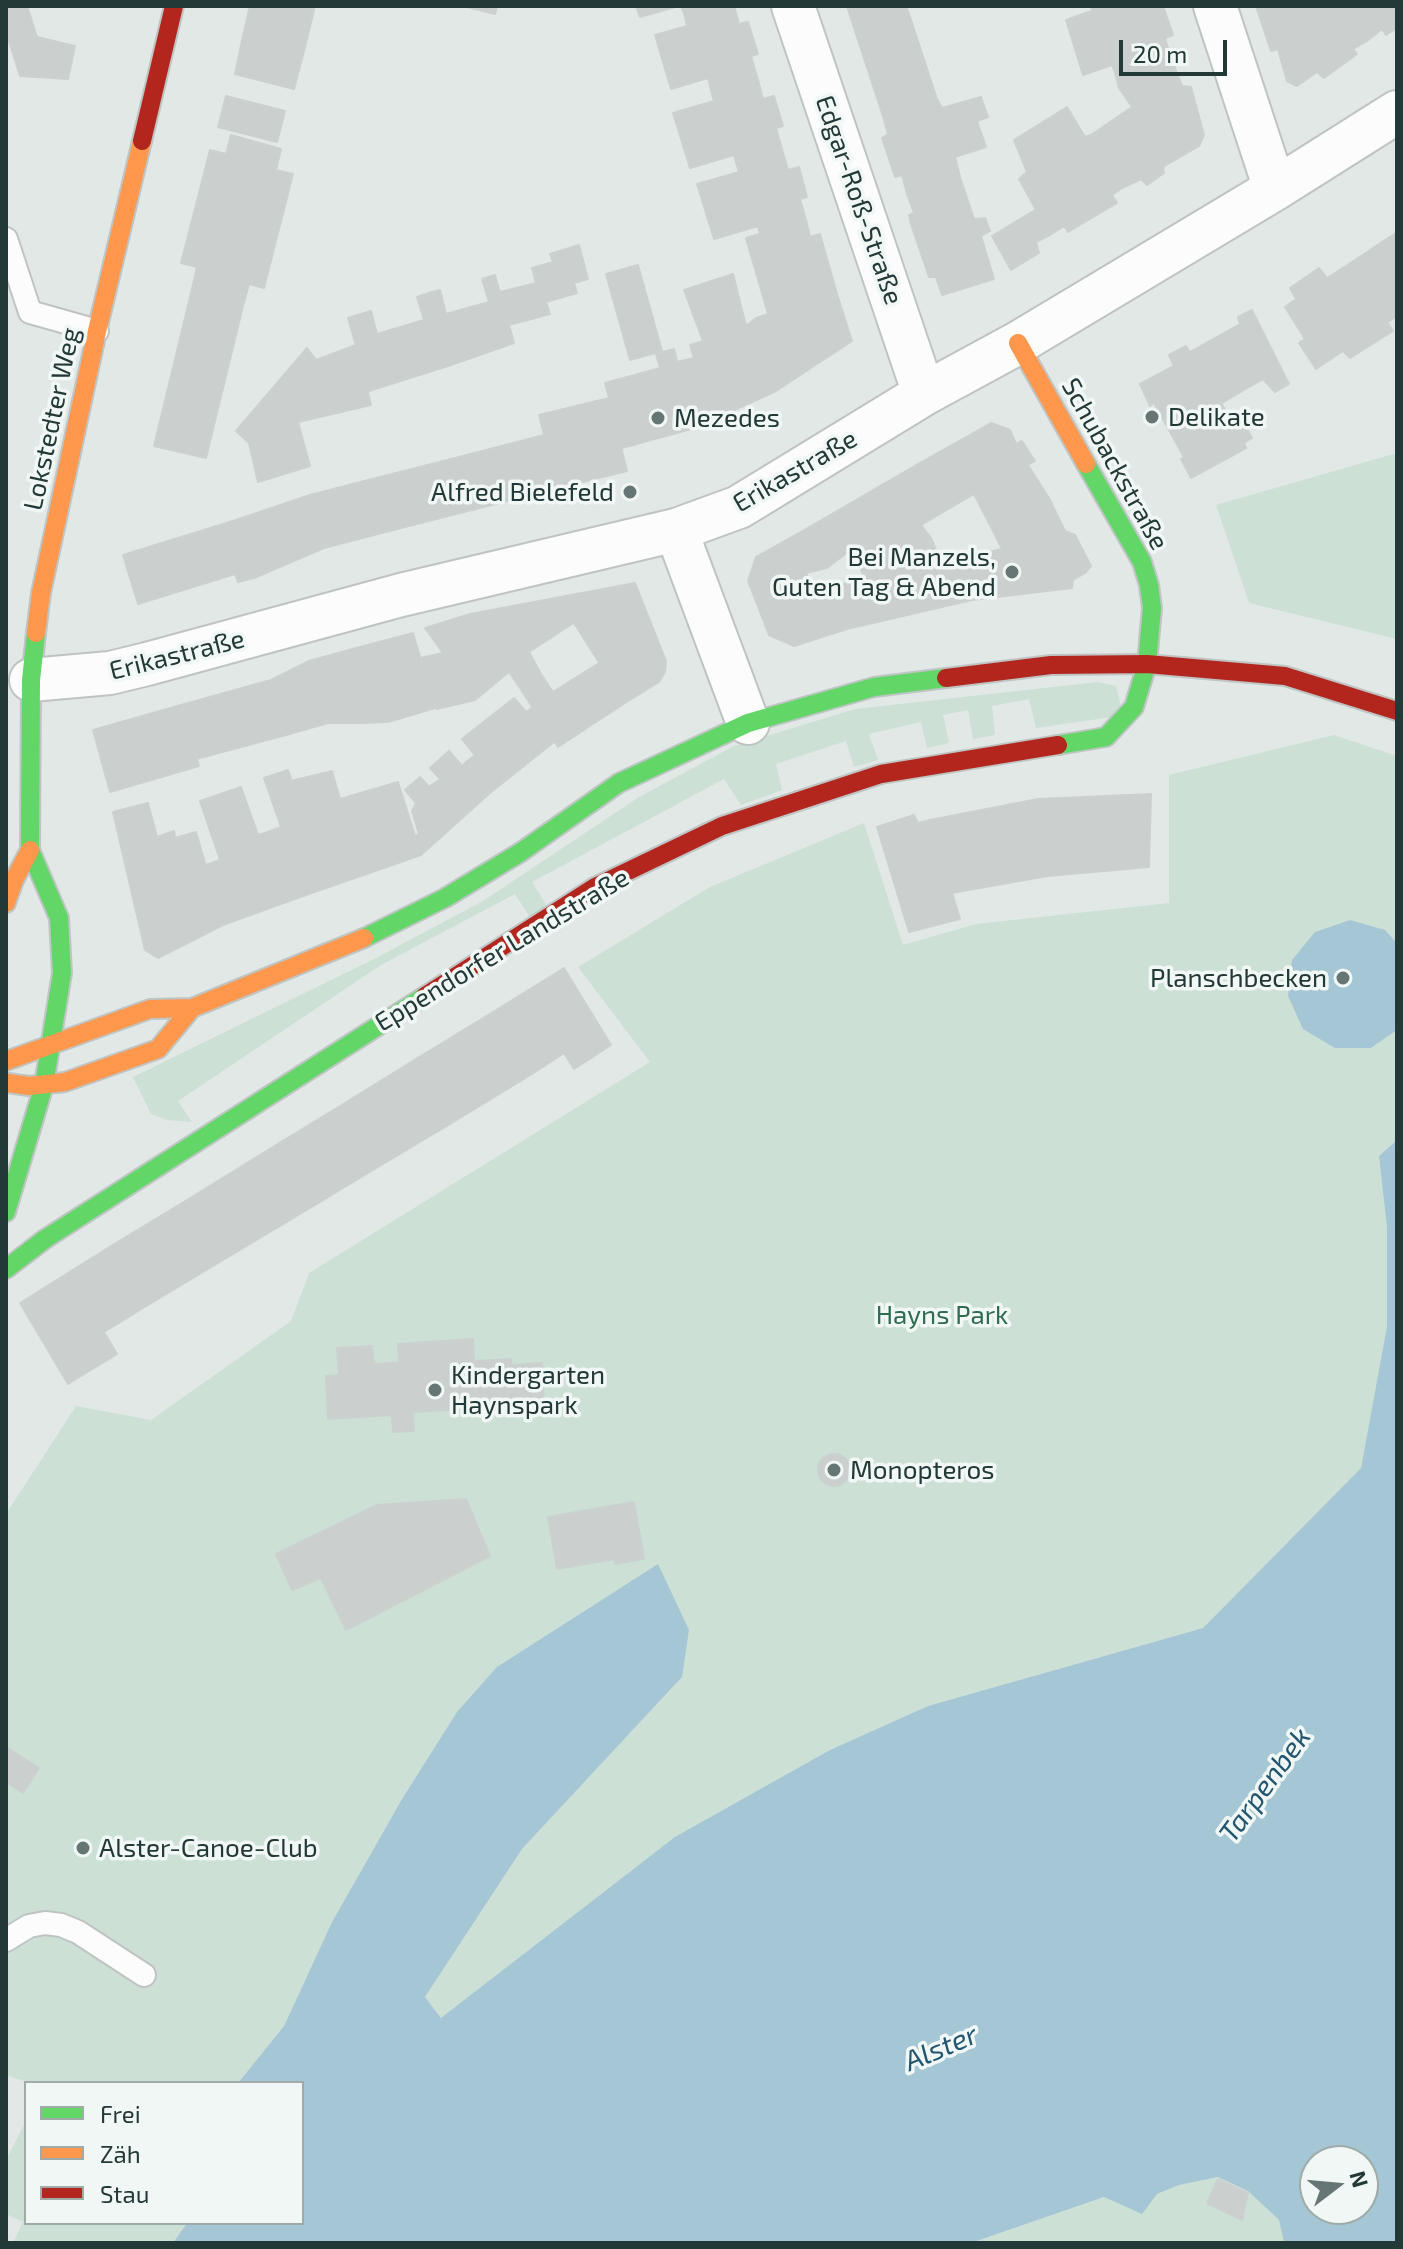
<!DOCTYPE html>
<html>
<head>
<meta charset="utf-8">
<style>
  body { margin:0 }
  #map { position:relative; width:1403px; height:2249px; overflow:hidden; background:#e2e8e6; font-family:"Exo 2",sans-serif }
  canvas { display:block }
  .frame { position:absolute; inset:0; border:8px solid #223937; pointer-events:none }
  .legend { position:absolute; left:24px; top:2081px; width:280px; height:144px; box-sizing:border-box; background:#f0f7f5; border:2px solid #9eaba9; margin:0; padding:10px 14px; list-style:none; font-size:24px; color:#223937 }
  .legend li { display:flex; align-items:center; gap:16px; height:40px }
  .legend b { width:40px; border:2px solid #9eaba9 }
  .north { position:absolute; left:1299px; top:2145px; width:80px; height:80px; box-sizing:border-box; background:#f0f7f5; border:2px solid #9eaba9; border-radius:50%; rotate:74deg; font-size:22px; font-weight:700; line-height:32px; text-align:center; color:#223937 }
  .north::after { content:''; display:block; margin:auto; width:28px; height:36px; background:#657674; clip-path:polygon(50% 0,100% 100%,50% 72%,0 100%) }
  .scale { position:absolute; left:1119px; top:40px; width:108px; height:36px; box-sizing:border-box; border:4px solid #223937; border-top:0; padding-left:10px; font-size:24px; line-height:28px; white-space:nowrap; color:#223937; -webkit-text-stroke:6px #f0f7f5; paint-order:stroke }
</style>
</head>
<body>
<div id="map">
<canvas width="1403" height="2249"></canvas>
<div class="frame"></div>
<ul class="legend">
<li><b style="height:10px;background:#63d668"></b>Frei</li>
<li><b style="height:10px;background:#ff974d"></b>Zäh</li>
<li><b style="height:10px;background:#b3261e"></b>Stau</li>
</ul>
<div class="north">N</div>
<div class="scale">20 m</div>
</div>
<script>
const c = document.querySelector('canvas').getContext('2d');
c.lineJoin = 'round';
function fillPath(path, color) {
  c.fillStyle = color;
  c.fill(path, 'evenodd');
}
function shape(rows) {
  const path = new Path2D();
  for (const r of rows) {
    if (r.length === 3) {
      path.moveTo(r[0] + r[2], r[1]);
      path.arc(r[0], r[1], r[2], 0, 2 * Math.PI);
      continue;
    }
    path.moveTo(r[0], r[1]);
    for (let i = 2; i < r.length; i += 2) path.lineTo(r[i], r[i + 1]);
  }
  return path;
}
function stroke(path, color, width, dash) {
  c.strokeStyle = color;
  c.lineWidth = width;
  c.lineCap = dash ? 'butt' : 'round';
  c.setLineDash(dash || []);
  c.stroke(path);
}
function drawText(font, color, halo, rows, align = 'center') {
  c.font = font + ' "Exo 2",sans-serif';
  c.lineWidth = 7;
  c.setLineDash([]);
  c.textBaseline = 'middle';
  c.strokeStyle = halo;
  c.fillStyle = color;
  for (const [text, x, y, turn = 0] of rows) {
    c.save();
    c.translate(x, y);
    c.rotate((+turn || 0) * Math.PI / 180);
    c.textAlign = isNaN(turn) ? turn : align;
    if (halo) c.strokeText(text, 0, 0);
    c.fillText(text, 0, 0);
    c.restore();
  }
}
const green = shape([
  [1397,453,1397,639,1249,603,1216,505],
  [1098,682,1116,686,1121,706,1112,717,1036,728,1029,699,992,706,995,735,973,739,968,710,943,715,949,743,927,748,921,722,869,734,878,760,854,767,846,741,776,764,782,790,741,805,724,779,532,882,547,906,529,916,515,894,381,965,178,1101,192,1122,167,1120,151,1114,133,1077,374,959,483,901,639,797,734,746,855,709],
  [1334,735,1397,756,1397,943,1385,930,1371,1048,1397,1030,1397,1140,1379,1156,1387,1228,1387,1326,1361,1468,1203,1628,928,1706,830,1750,441,2018,425,1997,522,1849,682,1677,457,1712,402,1799,332,1922,284,2026,238,2083,30,2083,6,2075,6,1514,76,1406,151,1420,291,1321,309,1273,650,1062,578,967,710,887,864,823,903,945,976,924,1169,903,1169,775],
  [26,2121,26,2223,187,2223,173,2243,13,2243,23,2222,6,2214,6,2160],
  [1218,2177,1248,2191,1279,2220,1284,2243,971,2243,1104,2197,1157,2194,1179,2185]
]);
const water = shape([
  [1350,920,1385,930,1397,943,1397,1030,1371,1048,1335,1048,1303,1029,1288,996,1292,960,1315,932],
  [1397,1140,1397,2243,1284,2243,1279,2220,1248,2191,1218,2177,1179,2185,1157,2194,1142,2214,1104,2197,971,2243,173,2243,187,2223,302,2223,302,2083,238,2083,284,2026,332,1922,402,1799,457,1712,497,1667,658,1564,689,1630,682,1677,522,1849,425,1997,441,2018,675,1837,830,1750,928,1706,1203,1628,1361,1468,1387,1326,1387,1228,1379,1156],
  [1315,2161,1363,2161,1363,2209,1315,2209]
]);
const building = shape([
  [6,6,27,6,37,37,75,46,68,79,20,76,6,32,6,6],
  [250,6,315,6,304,51,243,36,250,6],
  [463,6,497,6,495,14,463,6],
  [636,6,679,6,640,17,636,6],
  [681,6,709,6,684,13,681,6],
  [709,6,734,6,739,24,748,22,758,54,751,56,758,80,712,94,708,78,671,89,655,35,687,26,684,13,709,6],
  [847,6,906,6,911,20,857,37,847,6],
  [1091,6,1163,6,1173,35,1165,38,1170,55,1115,72,1112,65,1083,75,1066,20,1092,11,1091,6],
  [1256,6,1345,6,1367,41,1353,49,1357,54,1324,78,1317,72,1297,86,1287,81,1278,49,1271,51,1256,6],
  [1345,6,1397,6,1397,28,1386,35,1382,29,1367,41,1345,6],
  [911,20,937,99,883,116,857,37,911,20],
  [243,36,304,51,294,89,235,74,243,36],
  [1170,55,1182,86,1191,87,1204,135,1199,146,1163,167,1164,173,1147,185,1141,179,1122,188,1091,135,1132,107,1119,88,1115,72,1170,55],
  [758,80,763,99,774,96,783,126,776,128,782,149,736,162,734,155,690,168,673,113,714,101,712,94,758,80],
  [226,96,285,111,277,142,218,127,226,96],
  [981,97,988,117,977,121,986,147,955,157,960,177,907,194,902,175,895,177,882,138,888,134,883,116,937,99,942,108,981,97],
  [1067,107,1085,137,1091,135,1122,188,1112,195,1117,203,1068,232,1064,226,1050,235,1019,179,1027,172,1014,140,1067,107],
  [231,135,281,149,276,170,293,174,264,288,249,284,243,306,191,293,197,267,181,263,210,150,226,154,231,135],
  [782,149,788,170,799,167,807,197,800,199,806,220,760,233,758,226,714,239,697,184,739,172,736,162,782,149],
  [960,177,974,219,985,218,990,231,981,236,994,279,942,295,936,277,929,277,911,224,909,215,914,213,907,194,960,177],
  [1035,210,1050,235,1036,242,1039,253,1011,270,992,236,1035,210],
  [806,220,810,237,820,234,837,294,768,314,746,238,806,220],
  [1397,232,1397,316,1388,322,1349,264,1397,232],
  [579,245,588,279,574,283,577,293,546,302,550,314,509,325,500,292,536,283,532,268,553,262,550,254,579,245],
  [1349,264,1393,331,1350,358,1343,351,1316,369,1299,343,1305,339,1285,307,1296,299,1290,288,1319,268,1327,278,1349,264],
  [638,265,662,351,630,360,606,274,638,265],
  [733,274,746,326,756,318,776,391,695,428,677,362,694,358,690,345,703,341,684,290,733,274],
  [495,275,514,343,451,365,429,293,440,290,446,314,489,302,482,279,495,275],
  [191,293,243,306,206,458,154,446,191,293],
  [429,293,451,365,369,391,348,318,371,311,377,334,424,320,417,297,429,293],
  [837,294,852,341,776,391,756,318,837,294],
  [1252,310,1289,384,1275,392,1263,379,1220,404,1190,352,1240,324,1238,317,1252,310],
  [356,345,371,405,298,422,310,466,258,482,249,443,236,431,307,348,316,360,356,345],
  [1186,346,1230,418,1240,416,1252,438,1244,443,1246,448,1191,478,1181,459,1184,457,1154,403,1150,406,1140,384,1174,366,1169,355,1186,346],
  [674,349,695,428,622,448,605,383,660,368,656,354,674,349],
  [609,398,627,471,558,488,539,415,609,398],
  [991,423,1010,430,1016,444,1022,441,1035,461,1028,465,1049,498,992,529,974,494,945,511,918,464,991,423],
  [544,435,558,488,476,509,463,456,544,435],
  [463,456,476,509,401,528,388,475,463,456],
  [918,464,945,511,921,525,931,538,902,555,896,545,859,564,849,551,827,568,806,529,918,464],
  [388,475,401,528,324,548,310,495,388,475],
  [310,495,324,548,254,578,236,520,310,495],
  [1049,498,1065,531,1075,535,1091,566,1085,573,1073,580,1072,588,972,600,965,557,1002,549,992,529,1049,498],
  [236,520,254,578,238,582,235,574,138,604,123,555,236,520],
  [806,529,827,568,806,573,814,594,837,587,847,629,794,646,769,635,748,581,756,557,806,529],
  [931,538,943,567,965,557,972,600,847,629,837,587,863,575,859,564,896,545,902,555,931,538],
  [635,583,666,661,665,672,659,682,625,703,574,623,635,583],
  [635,583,529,652,541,674,520,688,470,614,635,583],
  [470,614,509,672,475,700,437,709,420,658,443,653,425,628,470,614],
  [413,633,435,708,388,722,363,723,345,651,413,633],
  [345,651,363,723,328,723,309,661,345,651],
  [309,661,328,723,286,735,271,680,309,661],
  [599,663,625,703,558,747,520,688,541,674,553,692,599,663],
  [271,680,286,735,196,759,181,705,271,680],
  [514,698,526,712,533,707,554,742,490,793,466,762,475,755,462,739,514,698],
  [181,705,199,766,110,792,93,730,181,705],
  [449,751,462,766,466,762,490,793,421,855,415,836,419,834,412,811,416,803,405,790,420,777,429,787,440,779,430,768,449,751],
  [288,770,329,887,289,901,265,833,281,827,264,778,288,770],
  [332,771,340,799,398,782,421,855,329,887,291,781,332,771],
  [241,787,258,835,265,833,289,901,223,925,206,865,220,860,200,801,241,787],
  [1151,794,1149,867,1048,876,1038,799,1151,794],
  [1038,799,1048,876,951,893,930,820,1038,799],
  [148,803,157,837,174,831,175,838,196,832,223,925,158,958,145,950,113,812,148,803],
  [914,815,918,823,930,820,960,919,909,932,877,827,914,815],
  [564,968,611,1045,574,1069,564,1053,532,1074,493,1012,564,968],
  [493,1012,532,1074,455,1121,416,1059,493,1012],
  [416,1059,455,1121,378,1167,340,1106,416,1059],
  [340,1106,378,1167,300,1214,263,1153,340,1106],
  [263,1153,300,1214,223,1260,187,1200,263,1153],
  [187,1200,223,1260,148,1305,111,1246,187,1200],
  [111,1246,148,1305,104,1332,117,1354,68,1384,20,1303,111,1246],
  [473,1339,474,1361,511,1359,511,1365,542,1363,544,1405,413,1412,414,1431,393,1432,392,1415,328,1419,326,1376,339,1375,337,1348,372,1346,374,1364,399,1362,398,1344,473,1339],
  [834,1470,16],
  [466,1499,490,1556,346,1630,321,1578,292,1590,276,1554,377,1505,466,1499],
  [634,1502,644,1559,615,1564,614,1559,557,1569,548,1517,634,1502],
  [6,1747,39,1768,23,1793,6,1782,6,1747],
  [1218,2179,1248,2193,1242,2220,1207,2203,1218,2179]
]);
const lane = shape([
  [6,239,30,312,97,331],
  [6,1940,29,1926,45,1923,61,1925,78,1932,144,1975]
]);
const street = shape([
  [793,6,924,394],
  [1215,6,1275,189],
  [676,530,748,723],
  [31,680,110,673,147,664,401,595,676,530,739,507,924,394,1018,343,1275,189,1397,112]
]);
const fast = shape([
  [1058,745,1106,737,1134,707,1147,664,1152,608,1149,585,1142,562,1086,464],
  [364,938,445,898,521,852,619,783,748,723,874,687,946,678],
  [6,1212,44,1085,62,973,59,918,30,850,31,680,36,633],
  [6,1269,45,1239,425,996]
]);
const slow = shape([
  [1018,343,1086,464],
  [36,633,41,593,97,331,142,141],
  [6,903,14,880,30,850],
  [6,1061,150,1009,192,1008,364,938],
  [8,1083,29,1086,65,1082,158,1049,192,1008]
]);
const jam = shape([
  [142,141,174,6],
  [946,678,1051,665,1147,664,1285,676,1397,711],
  [425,996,595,887,722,826,881,774,1058,745]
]);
const markers = [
  [1152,417,8,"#657674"],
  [658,418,8,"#657674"],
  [630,492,8,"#657674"],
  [1012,572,8,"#657674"],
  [1343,978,8,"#657674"],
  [435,1390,8,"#657674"],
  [834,1470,8,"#657674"],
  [83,1848,8,"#657674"]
];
const streetNames = [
  ["Edgar-Roß-Straße",859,200,71],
  ["Lokstedter Weg",52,419,-78],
  ["Schubackstraße",1115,464,61],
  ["Erikastraße",795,471,-30],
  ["Erikastraße",177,655,-14],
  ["Eppendorfer Landstraße",502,950,-31]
];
const poiNames = [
  ["Delikate",1168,417],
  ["Mezedes",674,418],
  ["Alfred Bielefeld",614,492,"right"],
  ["Bei Manzels,",996,557,"right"],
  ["Guten Tag & Abend",996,587,"right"],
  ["Planschbecken",1327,978,"right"],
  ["Kindergarten",451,1375],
  ["Haynspark",451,1405],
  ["Monopteros",850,1470],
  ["Alster-Canoe-Club",99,1848]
];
const parkNames = [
  ["Hayns Park",942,1315]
];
const waterNames = [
  ["Tarpenbek",1265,1785,-54],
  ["Alster",941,2048,-23]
];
fillPath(green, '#cce0d6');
fillPath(water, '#a5c6d4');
fillPath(building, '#cbd0cf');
stroke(building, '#cbd1cf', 2);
stroke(lane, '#bfc4c3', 26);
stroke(street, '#bfc4c3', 46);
stroke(fast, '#bfc5c4', 22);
stroke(slow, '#bfc5c4', 22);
stroke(jam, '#bfc5c4', 22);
stroke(lane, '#fbfcfb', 22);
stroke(street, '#fbfcfb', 42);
stroke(fast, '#63d668', 18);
stroke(slow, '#ff974d', 18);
stroke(jam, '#b3261e', 18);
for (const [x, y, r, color] of markers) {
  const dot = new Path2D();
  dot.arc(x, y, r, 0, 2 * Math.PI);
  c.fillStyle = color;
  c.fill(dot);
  stroke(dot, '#f0f7f5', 3);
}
drawText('26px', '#223937', '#f0f7f5', streetNames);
drawText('26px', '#223937', '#f0f7f5', poiNames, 'left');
drawText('26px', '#2f6d52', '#f0f7f5', parkNames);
drawText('italic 28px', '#215570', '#f0f7f5', waterNames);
</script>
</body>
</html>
